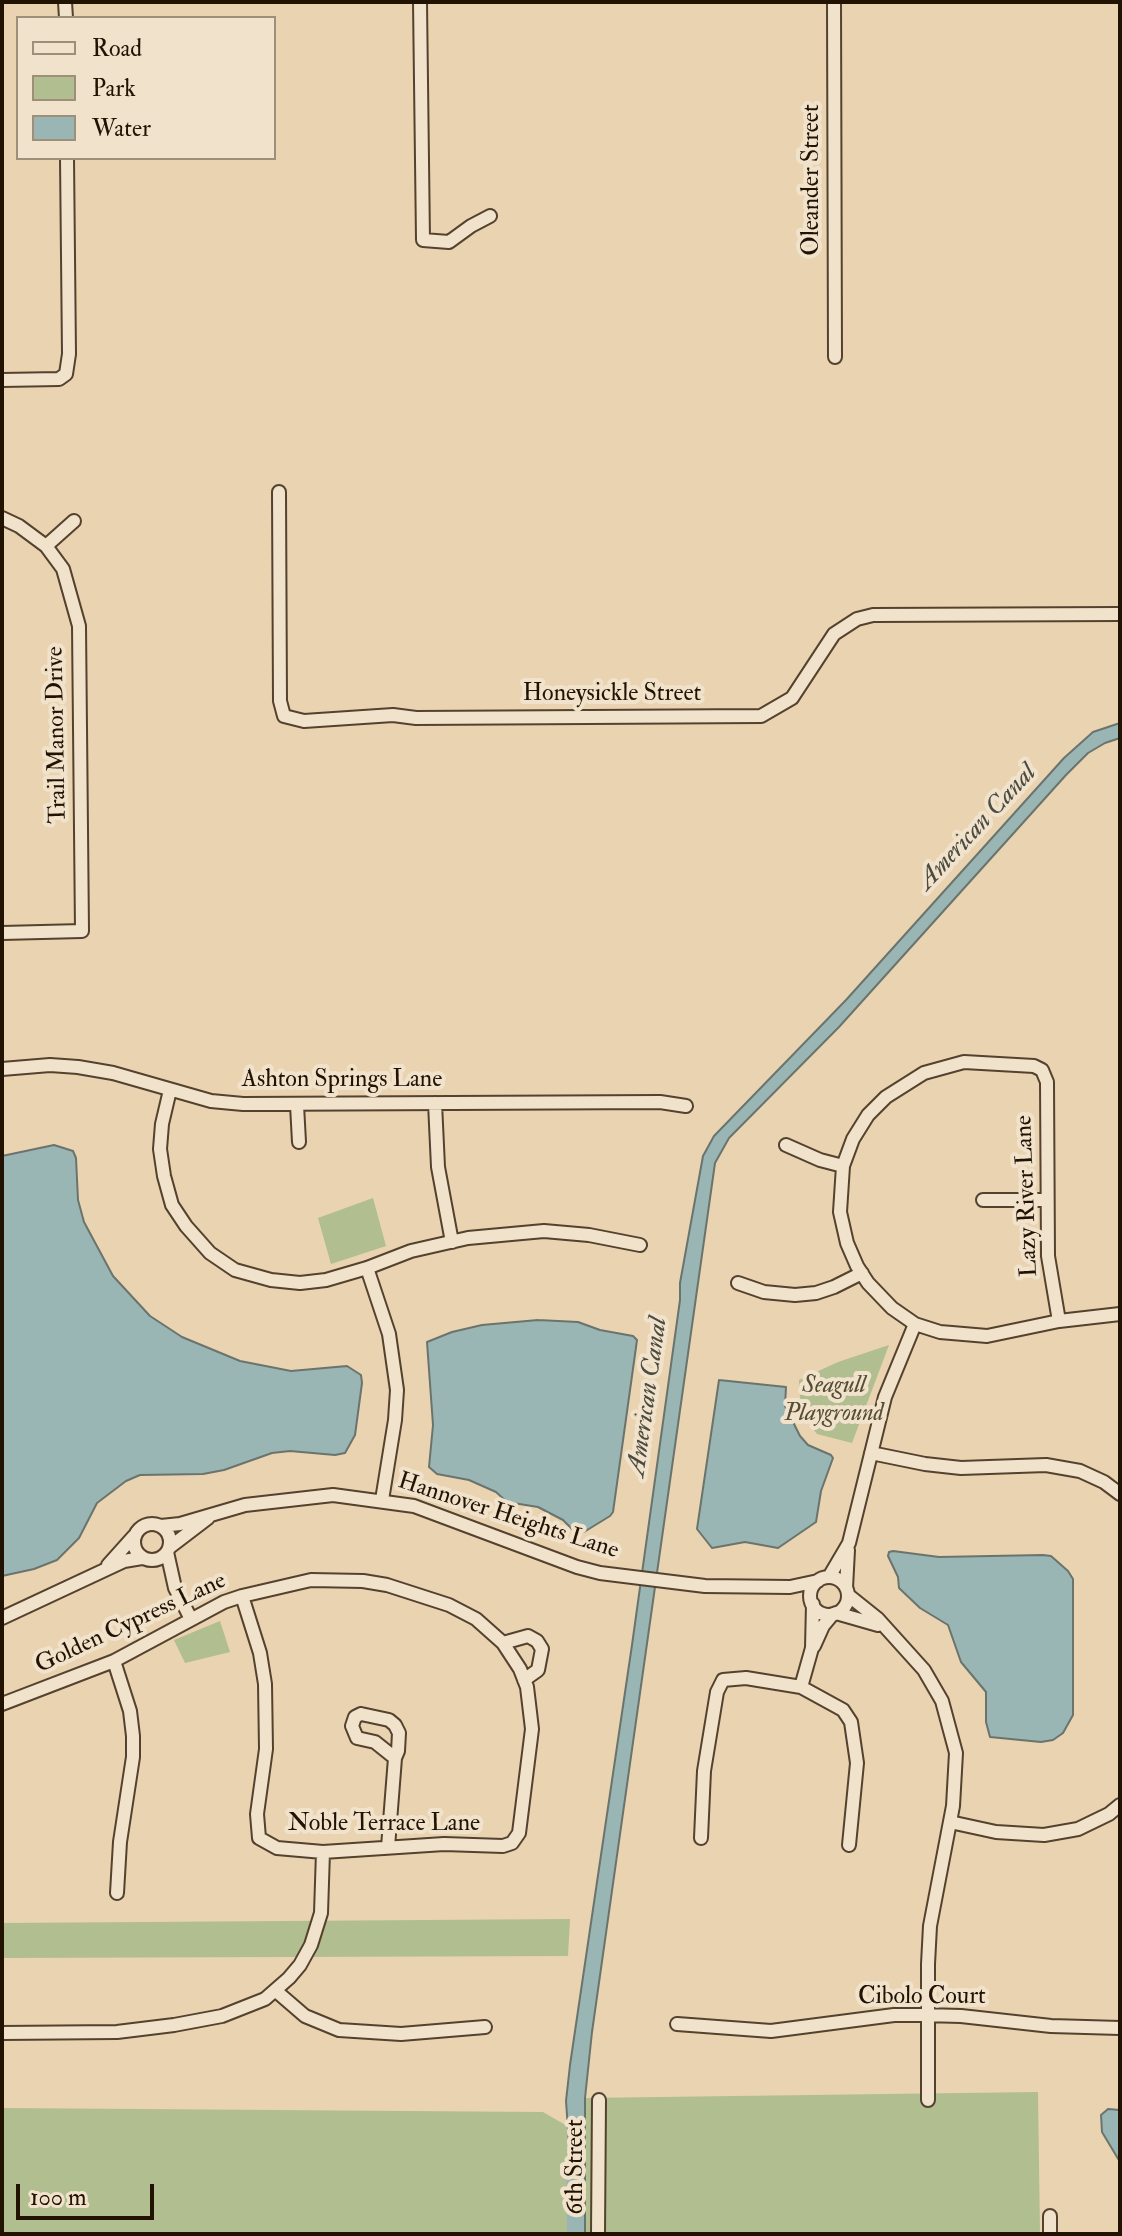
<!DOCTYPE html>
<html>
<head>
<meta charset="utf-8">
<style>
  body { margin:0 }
  #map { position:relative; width:1122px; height:2236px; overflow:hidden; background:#e9d3b0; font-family:"IM FELL Double Pica",serif }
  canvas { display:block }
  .frame { position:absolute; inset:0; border:4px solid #221202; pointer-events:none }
  .legend { position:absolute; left:16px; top:16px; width:260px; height:144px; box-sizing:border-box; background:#f1e2cc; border:2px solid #9e8f7b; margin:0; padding:10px 14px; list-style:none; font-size:24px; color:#221202 }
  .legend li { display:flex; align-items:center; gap:16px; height:40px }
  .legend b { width:40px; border:2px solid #9e8f7b }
  .scale { position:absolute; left:16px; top:2184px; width:138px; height:36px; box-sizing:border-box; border:4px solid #221202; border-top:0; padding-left:10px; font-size:24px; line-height:28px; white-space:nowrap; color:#221202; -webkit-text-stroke:6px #f1e2cc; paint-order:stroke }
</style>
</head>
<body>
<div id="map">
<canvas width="1122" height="2236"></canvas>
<div class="frame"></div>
<ul class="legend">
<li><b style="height:10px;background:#f1e2cc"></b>Road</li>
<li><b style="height:22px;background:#b0be90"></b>Park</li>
<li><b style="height:22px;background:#9ab6b4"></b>Water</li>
</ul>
<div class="scale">100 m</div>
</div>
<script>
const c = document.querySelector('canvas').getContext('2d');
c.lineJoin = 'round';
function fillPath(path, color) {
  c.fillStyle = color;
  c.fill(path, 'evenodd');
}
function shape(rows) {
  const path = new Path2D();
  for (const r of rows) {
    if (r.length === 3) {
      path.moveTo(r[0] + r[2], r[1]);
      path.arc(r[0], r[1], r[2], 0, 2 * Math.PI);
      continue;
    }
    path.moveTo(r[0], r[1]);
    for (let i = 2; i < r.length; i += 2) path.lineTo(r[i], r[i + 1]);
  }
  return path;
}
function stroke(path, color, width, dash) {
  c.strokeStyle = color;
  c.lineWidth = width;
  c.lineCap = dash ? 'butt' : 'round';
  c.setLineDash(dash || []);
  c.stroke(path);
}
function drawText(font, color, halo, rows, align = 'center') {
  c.font = font + ' "IM FELL Double Pica",serif';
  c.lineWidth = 8;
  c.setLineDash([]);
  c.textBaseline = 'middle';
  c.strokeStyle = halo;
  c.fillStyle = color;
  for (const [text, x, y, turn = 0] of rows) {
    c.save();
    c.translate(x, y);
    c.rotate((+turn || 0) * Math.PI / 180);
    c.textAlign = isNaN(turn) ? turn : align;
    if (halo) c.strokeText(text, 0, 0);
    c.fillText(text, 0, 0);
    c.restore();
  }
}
const green = shape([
  [373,1198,386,1246,331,1264,318,1218],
  [889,1345,852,1443,817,1434,801,1413,799,1380,838,1362],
  [220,1621,230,1652,185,1663,174,1640],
  [570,1919,568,1956,2,1958,2,1923],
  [1038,2092,1040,2234,585,2234,585,2098],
  [2,2108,543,2112,569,2127,572,2234,2,2234]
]);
const water = shape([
  [1120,723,1120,738,1105,743,1088,753,1066,775,839,1027,729,1138,715,1163,592,2032,585,2098,585,2234,572,2234,572,2186,566,2101,570,2065,632,1645,680,1300,680,1283,703,1156,714,1136,846,1000,1064,758,1093,732,1120,723],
  [54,1145,73,1151,76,1158,78,1200,84,1222,113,1276,150,1316,182,1337,240,1361,291,1371,347,1366,361,1375,362,1383,355,1435,345,1453,335,1455,290,1451,272,1453,224,1470,203,1474,140,1475,126,1481,97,1503,79,1538,57,1560,34,1569,2,1576,2,1156,54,1145],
  [538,1320,578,1322,600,1330,633,1336,637,1340,613,1512,610,1516,584,1532,572,1529,563,1520,538,1507,507,1502,496,1492,469,1480,437,1474,429,1467,433,1425,427,1342,452,1332,482,1325,538,1320],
  [719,1380,786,1387,785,1406,800,1436,808,1445,831,1455,833,1458,821,1491,816,1522,778,1548,745,1542,712,1548,697,1529,719,1380],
  [893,1551,939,1557,1043,1555,1051,1556,1068,1571,1073,1579,1073,1715,1063,1733,1053,1740,1041,1742,990,1737,986,1722,986,1692,961,1662,948,1625,920,1608,899,1588,898,1577,888,1556,889,1552,893,1551],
  [1108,2109,1120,2110,1120,2162,1102,2132,1101,2115,1108,2109]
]);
const canal = shape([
  [571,2160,572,2234]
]);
const minor = shape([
  [65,2,66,18],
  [420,2,423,240,449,242,471,226,490,216],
  [834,2,835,357],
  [2,380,59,379,66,374,69,354,67,158],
  [279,492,280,701,284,716,304,721,393,715,416,718,761,716,792,698,834,634,857,619,873,615,1120,614],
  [2,518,19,526,46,546,63,569,79,626,82,931,2,933],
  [46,546,74,521],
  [2,1069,50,1065,78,1067,113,1073,211,1101,243,1104,660,1102,686,1106],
  [170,1090,162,1124,160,1149,164,1176,172,1205,186,1226,210,1253,235,1270,271,1280,300,1283,326,1280,367,1268,411,1251,468,1238,544,1231,589,1235,640,1245],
  [435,1103,438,1167,452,1242],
  [297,1105,299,1142],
  [786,1145,820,1160,843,1166],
  [983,1200,1047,1200],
  [367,1268,389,1334,397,1390,395,1420,382,1500],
  [738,1283,764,1292,795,1295,816,1293,834,1287,862,1273],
  [1059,1321,1048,1256,1047,1082,1042,1070,1034,1066,964,1062,924,1073,886,1097,868,1115,853,1139,843,1166,840,1212,847,1243,857,1266,868,1283,892,1308,915,1324,940,1332,987,1336,1059,1321,1120,1314],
  [871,1453,925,1464,961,1468,1046,1465,1080,1471,1104,1482,1120,1494],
  [152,1542,18],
  [161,1526,180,1524,245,1505,333,1495,414,1506,577,1567,600,1573,705,1586,790,1587,818,1581],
  [170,1547,208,1518],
  [167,1552,175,1588,191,1619],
  [108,1565,134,1536],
  [829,1577,849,1543,885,1397,915,1324],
  [829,1596,19],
  [846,1588,848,1550],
  [848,1595,878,1619,924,1670,942,1701,956,1753,953,1806,930,1926,928,1964,928,2100],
  [836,1613,878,1625],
  [2,1618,124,1561,142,1558],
  [503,1643,528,1636,537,1641,542,1649,538,1670,524,1680],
  [814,1646,823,1626,833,1614],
  [114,1661,130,1711,133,1736,133,1757,120,1842,117,1893],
  [801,1687,812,1648,813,1604],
  [2,1704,114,1661,224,1602,242,1596,311,1580,363,1581,387,1585,449,1605,476,1619,503,1643,520,1669,527,1687,532,1729,519,1833,512,1843,503,1846,444,1844,323,1852,277,1848,259,1838,257,1814,266,1749,265,1684,260,1653,242,1596],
  [361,1714,389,1720,395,1725,399,1733,398,1751,395,1758,375,1742,357,1738,352,1726,355,1717,361,1714],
  [950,1822,996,1832,1044,1835,1078,1829,1109,1814,1120,1805],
  [701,1838,704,1771,717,1692,723,1680,746,1678,801,1687,843,1710,851,1722,857,1763,849,1845],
  [388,1847,395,1758],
  [276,1991,305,2016,339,2030,401,2034,485,2027],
  [677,2024,771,2031,894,2015,923,2015,961,2016,1051,2026,1120,2028],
  [2,2033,117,2032,174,2025,222,2016,265,1999,289,1978,300,1965,311,1945,321,1913,323,1852],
  [1050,2216,1050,2234],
  [598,2234,599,2100]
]);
const streetNames = [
  ["Oleander Street",813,180,-90],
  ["Honeysickle Street",612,695],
  ["Trail Manor Drive",58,735,-91],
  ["Ashton Springs Lane",342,1081],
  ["Lazy River Lane",1028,1196,-92],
  ["Hannover Heights Lane",508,1517,18],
  ["Golden Cypress Lane",131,1624,-25],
  ["Noble Terrace Lane",384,1825],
  ["Cibolo Court",922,1998],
  ["6th Street",577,2167,-90]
];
const parkNames = [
  ["Seagull",834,1387],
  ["Playground",834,1415]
];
const waterNames = [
  ["American Canal",978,828,-47],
  ["American Canal",649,1397,-82]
];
fillPath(green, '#b0be90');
fillPath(water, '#9ab6b4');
stroke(water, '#6a746d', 2);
stroke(canal, '#9ab6b4', 10);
stroke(minor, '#54422e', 16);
stroke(minor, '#f1e2cc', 12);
drawText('24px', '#221202', '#f1e2cc', streetNames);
drawText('italic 24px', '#544e34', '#f1e2cc', parkNames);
drawText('italic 26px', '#4c4b40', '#f1e2cc', waterNames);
</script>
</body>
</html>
